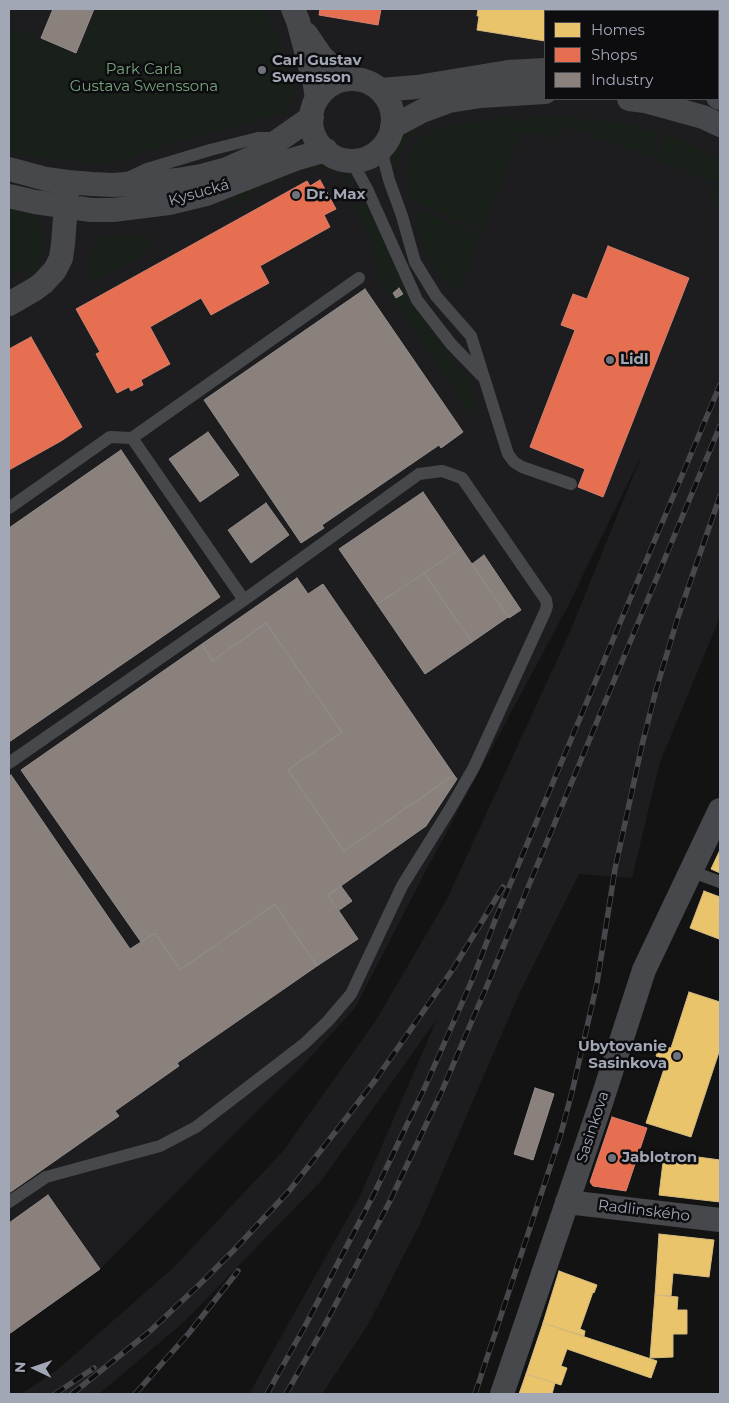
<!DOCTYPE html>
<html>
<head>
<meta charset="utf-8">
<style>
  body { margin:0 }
  #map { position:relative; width:729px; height:1403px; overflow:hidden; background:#131313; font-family:Montserrat,sans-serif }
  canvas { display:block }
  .frame { position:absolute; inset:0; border:10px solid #a2a7b6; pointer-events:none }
  .legend { position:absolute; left:544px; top:10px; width:175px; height:90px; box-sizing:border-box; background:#0d0d0f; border:1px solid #494b52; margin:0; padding:6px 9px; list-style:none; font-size:15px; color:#a2a7b6 }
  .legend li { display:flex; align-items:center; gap:10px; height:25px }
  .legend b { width:25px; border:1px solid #494b52 }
  .north { position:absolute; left:10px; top:1343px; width:50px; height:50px; -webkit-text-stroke:4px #0d0d0f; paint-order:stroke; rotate:273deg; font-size:14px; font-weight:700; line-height:20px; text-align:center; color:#a2a7b6 }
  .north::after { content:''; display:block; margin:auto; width:18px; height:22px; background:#a2a7b6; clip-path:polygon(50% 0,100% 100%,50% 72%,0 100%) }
</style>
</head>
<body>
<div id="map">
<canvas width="729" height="1403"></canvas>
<div class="frame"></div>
<ul class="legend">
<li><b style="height:14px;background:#e9c46a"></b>Homes</li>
<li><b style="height:14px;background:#e76f51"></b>Shops</li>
<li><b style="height:14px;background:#8a817c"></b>Industry</li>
</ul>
<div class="north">N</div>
</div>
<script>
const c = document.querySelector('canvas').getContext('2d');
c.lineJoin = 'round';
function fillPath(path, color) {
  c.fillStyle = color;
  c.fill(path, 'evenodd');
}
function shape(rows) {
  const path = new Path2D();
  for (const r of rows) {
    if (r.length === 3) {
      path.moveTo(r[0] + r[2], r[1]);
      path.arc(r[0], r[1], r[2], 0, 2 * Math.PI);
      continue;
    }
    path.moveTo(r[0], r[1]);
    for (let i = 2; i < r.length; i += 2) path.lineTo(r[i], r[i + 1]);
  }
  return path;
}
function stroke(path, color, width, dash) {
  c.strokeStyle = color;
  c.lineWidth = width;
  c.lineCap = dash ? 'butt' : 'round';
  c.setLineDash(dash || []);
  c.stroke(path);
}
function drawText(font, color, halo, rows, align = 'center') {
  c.font = font + ' Montserrat,sans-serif';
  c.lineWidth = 5;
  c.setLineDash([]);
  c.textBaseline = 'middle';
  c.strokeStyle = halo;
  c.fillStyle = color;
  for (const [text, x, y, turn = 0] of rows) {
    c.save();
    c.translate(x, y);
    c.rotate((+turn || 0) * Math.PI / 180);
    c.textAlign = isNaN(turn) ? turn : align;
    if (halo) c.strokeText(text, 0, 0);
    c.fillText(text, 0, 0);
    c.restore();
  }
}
const built = shape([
  [9,9,720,9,720,617,660,762,632,878,579,874,519,994,421,1222,369,1323,322,1394,249,1394,360,1196,437,1019,321,1181,185,1321,99,1394,21,1394,56,1371,174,1267,284,1150,376,1020,447,899,569,634,643,452,567,608,421,880,355,1008,304,1064,100,1269,9,1334],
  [545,11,718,11,718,99,545,99]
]);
const green = shape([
  [97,9,264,9,291,68,292,97,289,106,286,112,153,149,125,160,109,164,23,156,9,153,9,35,12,28,78,55],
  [511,117,518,117,519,123,526,123,527,117,565,117,610,121,661,133,651,157,565,125,559,139,540,133,537,136,521,131,482,232,411,200,406,175,408,157,414,145,422,137,447,126],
  [417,124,419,127,417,131,410,138,403,148,400,157,398,169,394,171,392,159,396,148,401,138,407,131],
  [666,135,678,138,695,146,720,162,720,207,710,199,716,184,655,159],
  [321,164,335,168,345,174,356,186,353,188,343,177,333,171,322,168,308,169,307,165],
  [290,171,291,174,226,209,225,207,232,198,269,179],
  [363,200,376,223,403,282,422,317,470,383,479,416,474,418,377,278,371,238,352,206],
  [9,204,27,211,34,217,40,225,44,235,45,246,42,258,38,268,29,278,23,269,9,276],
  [419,209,480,236,459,290,455,289,439,275,430,260,422,245,418,228,415,212],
  [147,234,149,251,89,283,87,281,94,247,97,241,109,236]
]);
const homes = shape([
  [478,9,586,9,586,10,594,11,545,11,545,41,477,30,479,16,477,16,478,9],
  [719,852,720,852,720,873,711,869,719,852],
  [704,891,720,897,719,939,690,928,704,891],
  [689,992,720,1002,720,1049,691,1137,646,1123,667,1060,656,1056,661,1043,663,1044,662,1046,671,1048,689,992],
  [664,1154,698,1158,698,1157,720,1160,720,1202,659,1195,664,1154],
  [659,1234,714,1240,709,1277,673,1273,671,1296,655,1295,659,1234],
  [559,1271,597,1285,594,1293,593,1292,580,1329,585,1331,584,1336,543,1323,559,1271],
  [655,1295,678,1297,677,1310,687,1310,687,1334,673,1334,673,1357,650,1358,655,1295],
  [543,1323,657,1361,651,1378,567,1349,561,1366,567,1368,561,1385,526,1374,543,1323],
  [526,1374,555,1383,552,1394,519,1394,526,1374]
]);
const shops = shape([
  [320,9,381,9,378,25,319,15,320,9],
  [320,180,336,209,324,215,330,227,260,266,269,283,211,315,201,298,150,327,170,364,141,380,143,385,131,391,129,387,117,393,96,354,100,352,76,309,307,181,310,186,320,180],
  [608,246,689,278,603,497,578,487,585,469,530,447,575,330,561,325,573,294,587,299,608,246],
  [31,337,82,427,61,441,9,470,9,349,31,337],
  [612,1117,647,1128,626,1191,593,1186,590,1182,612,1117]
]);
const industry = shape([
  [53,9,94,9,76,53,41,38,53,9],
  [399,288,403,294,396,298,393,293,399,288],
  [365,289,463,432,441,448,439,445,322,525,324,528,301,543,204,400,365,289],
  [208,432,239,475,200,502,169,459,208,432],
  [121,450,220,597,9,742,9,528,121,450],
  [423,492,461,548,377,604,339,549,423,492],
  [266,503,289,535,251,563,228,530,266,503],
  [461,548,508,617,472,642,424,573,461,548],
  [484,555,521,610,509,618,472,564,484,555],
  [424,573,472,642,425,674,377,604,424,573],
  [297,578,308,594,323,584,454,775,344,851,288,770,342,732,266,623,212,661,202,644,297,578],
  [266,623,342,732,288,770,344,851,454,775,457,779,426,826,328,895,358,939,317,966,275,904,180,970,155,933,141,942,21,770,202,644,212,661,266,623],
  [11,775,130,949,155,933,180,970,275,904,317,966,177,1063,179,1066,115,1111,119,1116,9,1193,9,777,11,775],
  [341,886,352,901,338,911,328,895,341,886],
  [535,1088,554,1094,533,1160,514,1154,535,1088],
  [48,1195,100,1269,9,1334,9,1223,48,1195]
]);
const service = shape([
  [381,149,389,180,402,216,415,262,436,296,471,336,508,454,514,462,522,467,571,484],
  [351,160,367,189,417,300,451,344,482,376],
  [130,177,147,169,210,150,258,138,279,138],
  [132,438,359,278],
  [9,508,110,437,132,438,244,600],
  [9,763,244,600,419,474,442,471,462,478,546,600,547,606,545,612,474,767,450,809,402,886,351,994,328,1021,304,1044,196,1127,160,1146,46,1177,9,1202],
  [690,871,720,882]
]);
const minor = shape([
  [293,9,298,21,315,85,317,99],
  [672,11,673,9],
  [306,34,321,56,330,65,349,79],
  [352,120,41],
  [380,90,417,87,508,72,545,70],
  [718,97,720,98],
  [629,99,645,101,703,117,720,125],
  [392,127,422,111,449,101,481,96,545,92],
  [9,169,46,179,68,182,92,184,113,185,177,180,201,176,227,169,256,156,312,117],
  [9,196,35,202,91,210,113,210,169,203,206,194,295,159,326,150],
  [9,304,35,289,43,283,55,270,61,258,63,244,67,192],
  [567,1202,720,1220],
  [502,1394,602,1100,644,970,720,810]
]);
const rail = shape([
  [55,1394,94,1368],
  [72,1394,149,1332,200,1284,234,1250,289,1191,347,1117,376,1079,453,969,503,887],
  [135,1394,189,1333,238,1271],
  [267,1394,305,1326,373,1196,425,1087,473,978,496,918,720,385],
  [286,1394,320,1334,389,1203,441,1093,489,981,720,426],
  [475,1394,560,1137,573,1088,597,983,615,869,642,745,656,690,678,617,720,496]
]);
const markers = [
  [262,70,5,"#70737d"],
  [296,195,5,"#70737d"],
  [610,360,5,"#70737d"],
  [677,1056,5,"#70737d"],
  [612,1158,5,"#70737d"]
];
const poiNames = [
  ["Carl Gustav",272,61],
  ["Swensson",272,78],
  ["Dr. Max",306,195],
  ["Lidl",620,360],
  ["Ubytovanie",667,1047,"right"],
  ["Sasinkova",667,1064,"right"],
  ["Jablotron",622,1158]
];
const parkNames = [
  ["Park Carla",144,70],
  ["Gustava Swenssona",144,87]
];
const streetNames = [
  ["Kysucká",199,193,-16],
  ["Sasinkova",593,1127,-72],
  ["Radlinského",644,1211,7]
];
fillPath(built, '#1d1d1f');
fillPath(green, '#19201a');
fillPath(homes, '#e9c46a');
stroke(homes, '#d4bb81', 1);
fillPath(shops, '#e76f51');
stroke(shops, '#d2806f', 1);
fillPath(industry, '#8a817c');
stroke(industry, '#918c8d', 1);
stroke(service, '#47484c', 12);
stroke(minor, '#47484c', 24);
stroke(rail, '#46484b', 5.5);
stroke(rail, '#0d0d0f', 4, [11]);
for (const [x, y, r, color] of markers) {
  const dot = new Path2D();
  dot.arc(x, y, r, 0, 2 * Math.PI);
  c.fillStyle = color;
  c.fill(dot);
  stroke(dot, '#0d0d0f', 2);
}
drawText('bold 15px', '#a2a7b6', '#0d0d0f', poiNames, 'left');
drawText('15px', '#77a37b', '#0d0d0f', parkNames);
drawText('15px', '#a2a7b6', '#0d0d0f', streetNames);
</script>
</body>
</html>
